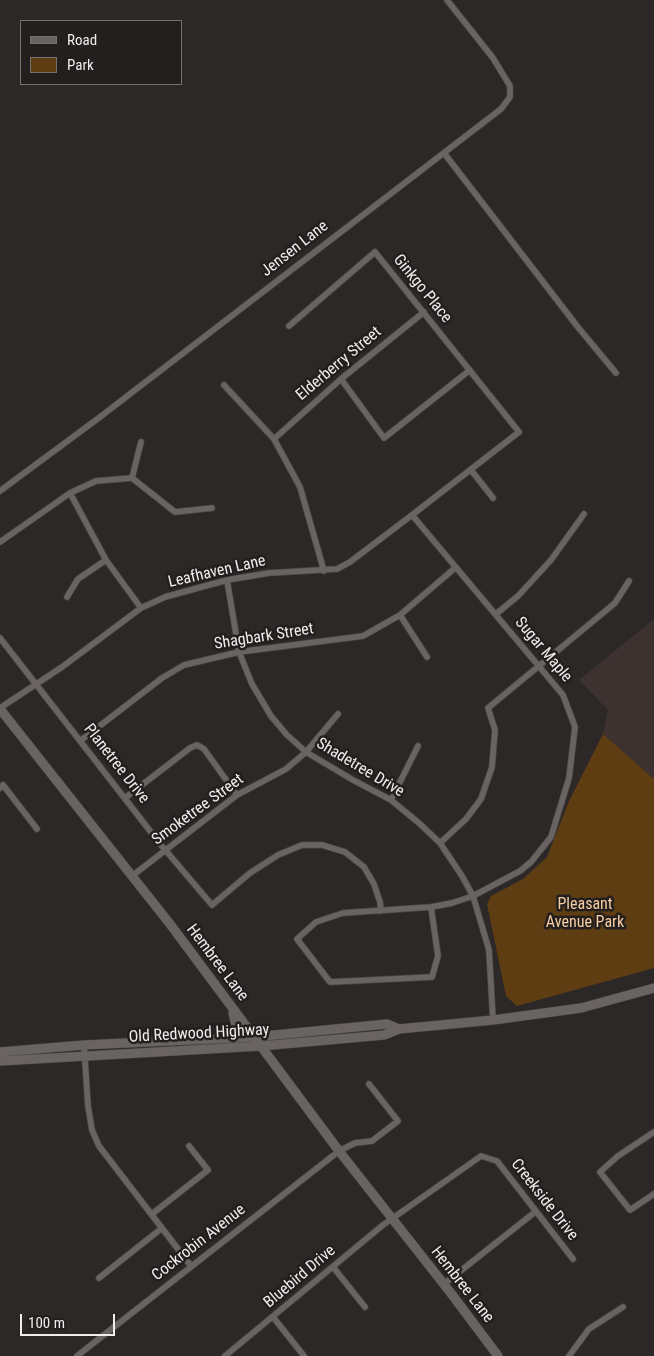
<!DOCTYPE html>
<html>
<head>
<meta charset="utf-8">
<style>
  body { margin:0 }
  #map { position:relative; width:654px; height:1356px; overflow:hidden; background:#2d2828; font-family:"Roboto Condensed",sans-serif }
  canvas { display:block }
  .legend { position:absolute; left:20px; top:20px; width:162px; height:65px; box-sizing:border-box; background:#231f1e; border:1px solid #757171; margin:0; padding:6px 9px; list-style:none; font-size:15px; color:#f0eded }
  .legend li { display:flex; align-items:center; gap:10px; height:25px }
  .legend b { width:25px; border:1px solid #757171 }
  .scale { position:absolute; left:20px; top:1314px; width:95px; height:22px; box-sizing:border-box; border:2px solid #f0eded; border-top:0; padding-left:6px; font-size:15px; line-height:18px; white-space:nowrap; color:#f0eded; -webkit-text-stroke:4px #231f1e; paint-order:stroke }
</style>
</head>
<body>
<div id="map">
<canvas width="654" height="1356"></canvas>
<ul class="legend">
<li><b style="height:6px;background:#696362"></b>Road</li>
<li><b style="height:14px;background:#5f3d13"></b>Park</li>
</ul>
<div class="scale">100 m</div>
</div>
<script>
const c = document.querySelector('canvas').getContext('2d');
c.lineJoin = 'round';
function fillPath(path, color) {
  c.fillStyle = color;
  c.fill(path, 'evenodd');
}
function shape(rows) {
  const path = new Path2D();
  for (const r of rows) {
    path.moveTo(r[0], r[1]);
    for (let i = 2; i < r.length; i += 2) path.lineTo(r[i], r[i + 1]);
  }
  return path;
}
function stroke(path, color, width, dash) {
  c.strokeStyle = color;
  c.lineWidth = width;
  c.lineCap = dash ? 'butt' : 'round';
  c.setLineDash(dash || []);
  c.stroke(path);
}
function drawText(font, color, halo, rows, align = 'center') {
  c.font = font + ' "Roboto Condensed",sans-serif';
  c.lineWidth = 5;
  c.setLineDash([]);
  c.textBaseline = 'middle';
  c.strokeStyle = halo;
  c.fillStyle = color;
  for (const [text, x, y, turn = 0] of rows) {
    c.save();
    c.translate(x, y);
    c.rotate((+turn || 0) * Math.PI / 180);
    c.textAlign = isNaN(turn) ? turn : align;
    if (halo) c.strokeText(text, 0, 0);
    c.fillText(text, 0, 0);
    c.restore();
  }
}
const built = shape([
  [654,619,654,779,603,734,608,710,579,680]
]);
const green = shape([
  [603,734,654,779,654,968,517,1006,506,996,487,904,491,896,523,879,547,857,569,801]
]);
const street = shape([
  [444,153,577,326,616,373],
  [341,379,384,438,470,370],
  [224,385,274,439,300,487,324,571],
  [274,439,341,379,424,312],
  [471,470,493,498],
  [132,478,141,442],
  [0,491,100,417,501,109,510,97,510,86,493,58,447,0],
  [70,493,106,560,141,608],
  [412,515,563,695,575,727,569,778,551,837,531,862,520,871,473,896,452,903,431,907,343,913,316,922,297,939,330,982,432,977,438,956,431,907],
  [0,542,70,493,96,481,132,478,175,512,212,508],
  [227,580,239,652,252,684,271,716,287,735,306,752,353,780,391,800,419,823,440,843,462,876,473,896,489,950,493,1020],
  [67,597,78,579,106,560],
  [496,614,518,596,551,560,584,514],
  [400,615,427,657],
  [0,638,161,845,212,905,250,873,278,855,302,845,322,845,345,852,364,867,374,884,380,902,381,911],
  [0,708,62,667,141,608,165,597,227,580,269,573,337,569,350,562,412,515,519,432,375,252,289,326],
  [80,741,162,678,184,665,239,652,363,636,400,615,455,568],
  [0,788,3,785,37,829],
  [125,798,190,748,197,745,204,749,237,795],
  [391,800,418,746],
  [440,843,466,819,481,799,492,767,495,730,488,708,615,603,629,581],
  [132,876,237,795,286,769,306,752,338,714],
  [84,1045,88,1106,92,1130,99,1146,191,1266],
  [654,1132,618,1156,600,1172,630,1210,654,1194],
  [152,1214,208,1170,189,1146],
  [333,1267,365,1307],
  [99,1278,162,1228],
  [444,1284,535,1212],
  [273,1317,304,1356],
  [77,1356,339,1151,355,1143,372,1141,398,1121,369,1084],
  [225,1356,383,1225,481,1156,497,1161,573,1259],
  [569,1356,589,1329,623,1307]
]);
const secondary = shape([
  [0,709,170,924,339,1151,450,1292,498,1356],
  [233,1013,236,1025,235,1038],
  [0,1052,84,1045,254,1037,387,1024,399,1029],
  [0,1061,261,1046,384,1035,399,1029,493,1020,581,1008,654,988]
]);
const streetNames = [
  ["Jensen Lane",295,249,-38],
  ["Ginkgo Place",422,289,51],
  ["Elderberry Street",339,364,-40],
  ["Leafhaven Lane",217,572,-13],
  ["Shagbark Street",264,637,-9],
  ["Sugar Maple",543,650,50],
  ["Planetree Drive",116,764,52],
  ["Shadetree Drive",360,768,31],
  ["Smoketree Street",198,810,-36],
  ["Hembree Lane",217,963,53],
  ["Old Redwood Highway",199,1034,-3],
  ["Creekside Drive",544,1200,52],
  ["Cockrobin Avenue",199,1243,-38],
  ["Bluebird Drive",300,1277,-40],
  ["Hembree Lane",462,1285,52]
];
const parkNames = [
  ["Pleasant",585,905],
  ["Avenue Park",585,923]
];
fillPath(built, '#3d3230');
fillPath(green, '#5f3d13');
stroke(street, '#4a4646', 7);
stroke(secondary, '#4a4646', 10);
stroke(street, '#696362', 5.5);
stroke(secondary, '#696362', 9);
drawText('16px', '#f0eded', '#231f1e', streetNames);
drawText('16px', '#f8cda1', '#231f1e', parkNames);
</script>
</body>
</html>
